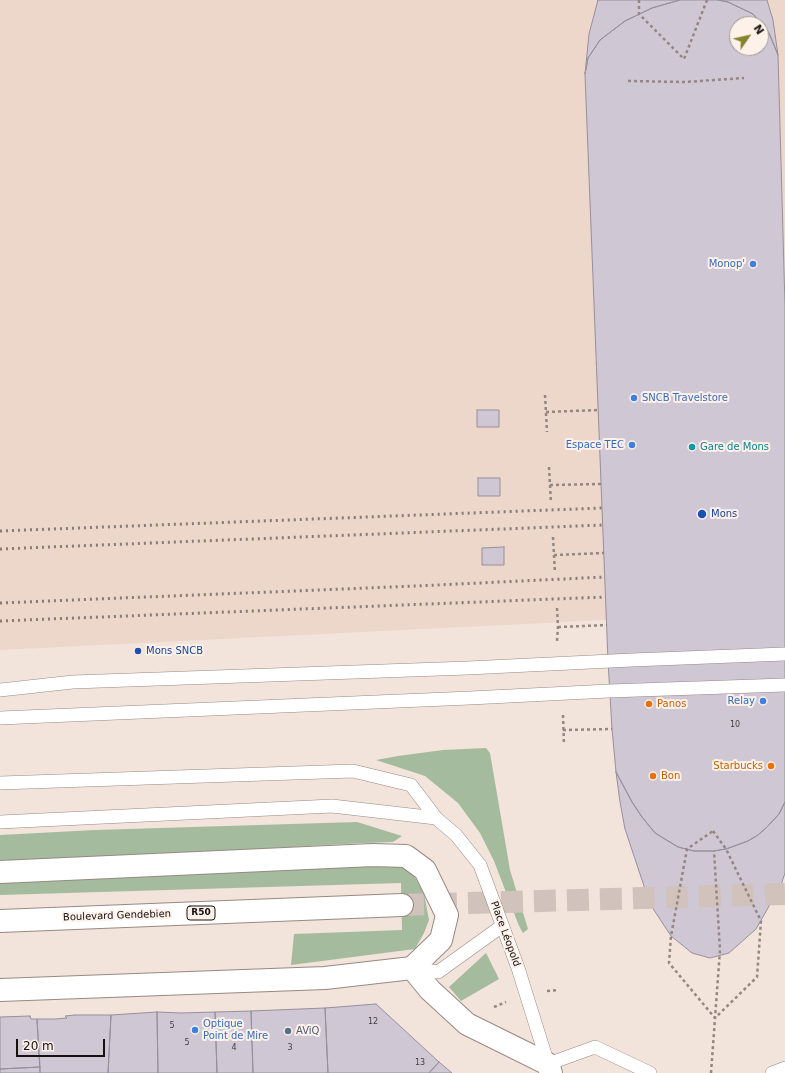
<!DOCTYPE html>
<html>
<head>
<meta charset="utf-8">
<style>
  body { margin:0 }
  #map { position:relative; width:785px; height:1073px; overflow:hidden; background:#f2e3db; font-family:"DejaVu Sans",sans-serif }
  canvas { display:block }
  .north { position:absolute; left:729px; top:16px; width:40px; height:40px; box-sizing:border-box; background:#fdf1ea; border:1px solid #a19792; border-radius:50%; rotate:56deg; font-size:11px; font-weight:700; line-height:16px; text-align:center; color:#16100e }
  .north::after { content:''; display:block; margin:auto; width:14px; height:18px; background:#84842d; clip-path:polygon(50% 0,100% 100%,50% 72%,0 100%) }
  .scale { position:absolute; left:16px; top:1039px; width:89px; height:18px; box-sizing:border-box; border:2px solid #16100e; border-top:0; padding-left:5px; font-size:12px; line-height:14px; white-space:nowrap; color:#16100e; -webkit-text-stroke:3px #fdf1ea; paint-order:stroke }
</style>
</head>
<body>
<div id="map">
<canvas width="785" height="1073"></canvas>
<div class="north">N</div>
<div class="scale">20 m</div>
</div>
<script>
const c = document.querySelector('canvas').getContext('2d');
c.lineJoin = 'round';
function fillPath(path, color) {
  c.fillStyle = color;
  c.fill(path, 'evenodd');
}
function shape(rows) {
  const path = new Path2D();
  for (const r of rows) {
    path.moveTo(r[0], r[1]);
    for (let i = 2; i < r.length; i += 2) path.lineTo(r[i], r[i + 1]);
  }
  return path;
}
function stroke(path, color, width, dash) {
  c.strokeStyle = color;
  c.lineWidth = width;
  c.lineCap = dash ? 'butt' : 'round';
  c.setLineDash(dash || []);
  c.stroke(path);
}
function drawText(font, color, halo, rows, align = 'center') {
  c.font = font + ' "DejaVu Sans",sans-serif';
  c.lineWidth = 4;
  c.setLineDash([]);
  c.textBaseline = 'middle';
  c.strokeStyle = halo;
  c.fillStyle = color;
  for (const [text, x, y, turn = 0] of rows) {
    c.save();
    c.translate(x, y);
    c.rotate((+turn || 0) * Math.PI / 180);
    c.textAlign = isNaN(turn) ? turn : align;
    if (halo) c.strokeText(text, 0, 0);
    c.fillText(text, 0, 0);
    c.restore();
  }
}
const built = shape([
  [0,0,785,0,785,611,0,650],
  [737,24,761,24,761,48,737,48]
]);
const green = shape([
  [486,748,490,753,510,870,528,929,523,933,519,926,494,861,480,833,458,803,425,776,376,760,398,756,443,750],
  [357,822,402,836,393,842,364,843,0,863,0,835,95,830],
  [403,864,416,879,424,894,429,920,424,933,415,949,291,965,294,934,402,930,401,883,0,895,0,879],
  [486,953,499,979,461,1001,449,987]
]);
const building = shape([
  [598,0,680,0,652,8,625,21,600,40,588,58,585,74,589,34,598,0],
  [680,0,718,0,728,2,753,14,769,33,778,55,785,306,785,802,779,814,767,827,758,835,748,841,726,849,714,851,694,851,678,847,655,833,642,817,632,802,616,772,612,729,608,661,585,74,588,58,600,40,625,21,652,8,680,0],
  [737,24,761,24,761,48,737,48,737,24],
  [718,0,767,0,773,20,778,55,769,33,753,14,728,2,718,0],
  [477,410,499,410,499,427,477,427,477,410],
  [478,478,500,478,500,496,478,496,478,478],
  [504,547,504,565,482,565,482,548,504,547],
  [616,772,632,802,642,817,655,833,678,847,694,851,714,851,726,849,748,841,758,835,767,827,779,814,785,802,785,873,781,885,756,929,729,953,710,958,692,953,671,936,650,904,625,829,620,802,616,772],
  [376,1004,439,1062,429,1073,328,1073,325,1008,376,1004],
  [325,1008,328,1073,253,1073,251,1011,325,1008],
  [251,1011,253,1073,217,1073,215,1012,251,1011],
  [157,1012,181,1013,215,1012,217,1073,158,1073,157,1012],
  [157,1012,158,1073,108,1073,111,1015,157,1012],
  [75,1015,111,1015,108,1073,40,1073,37,1019,55,1019,67,1018,65,1016,75,1015],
  [30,1016,31,1019,37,1019,40,1067,0,1069,0,1017,30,1016],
  [439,1062,452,1073,429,1073,439,1062],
  [40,1067,40,1073,0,1073,0,1069,40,1067]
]);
const highwayTunnel = shape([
  [402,905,785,894]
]);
const path = shape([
  [639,0,639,14,684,59,707,0],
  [628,81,685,82,744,78],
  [545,395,547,432],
  [546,412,599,410],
  [549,467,551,503],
  [550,485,601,484],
  [553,537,555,573],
  [554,555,604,553],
  [557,608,558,627,557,641],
  [558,627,607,625],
  [563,715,564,745],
  [563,730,612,729],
  [713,831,726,849,761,921,757,977,715,1018,669,963,671,936,687,849,713,831],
  [547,991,558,990],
  [494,1007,506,1002],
  [711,1073,720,950,714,851]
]);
const lane = shape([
  [0,690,73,682,468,668,632,660,785,654],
  [0,718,470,698,609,691,785,685],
  [0,783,353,771,411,785,436,818,456,835,480,865,518,968,548,1064,595,1047,650,1073],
  [0,822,332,806,436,818],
  [412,968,438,972,502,926],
  [772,1073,785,1068]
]);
const secondary = shape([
  [0,872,373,855,406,856,425,870,447,915,441,940,412,968,325,978,0,990],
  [412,968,430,990,467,1024,548,1064,551,1073]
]);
const highway = shape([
  [0,921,402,905]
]);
const rail = shape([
  [0,531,602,508],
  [0,549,603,525],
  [0,603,416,586,605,577],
  [0,621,605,597]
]);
const markers = [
  [753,264,4,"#3f7fe0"],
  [634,398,4,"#3f7fe0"],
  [632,445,4,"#3f7fe0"],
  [692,447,4,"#0f9aa8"],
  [702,514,5,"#1a4fb4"],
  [138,651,4,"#1a4fb4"],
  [763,701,4,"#3f7fe0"],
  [649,704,4,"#e8710a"],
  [771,766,4,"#e8710a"],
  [653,776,4,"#e8710a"],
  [195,1030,4,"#3f7fe0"],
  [288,1031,4,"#5c6f8a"]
];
const numberNames = [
  ["10",735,725],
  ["12",373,1022],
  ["5",172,1026],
  ["5",187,1043],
  ["4",234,1048],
  ["3",290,1048],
  ["13",420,1063]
];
const shields = [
  [201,913,28]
];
const shieldNames = [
  ["R50",201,913]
];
const shopNames = [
  ["Monop'",745,264],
  ["SNCB Travelstore",642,398,"left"],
  ["Espace TEC",624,445],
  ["Relay",755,701],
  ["Optique",203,1024,"left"],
  ["Point de Mire",203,1036,"left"]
];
const cultureNames = [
  ["Gare de Mons",700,447]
];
const transitNames = [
  ["Mons",711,514],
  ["Mons SNCB",146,651]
];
const foodNames = [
  ["Panos",657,704],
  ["Starbucks",763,766,"right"],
  ["Bon",661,776]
];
const streetNames = [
  ["Boulevard Gendebien",117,916,-2],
  ["Place Léopold",505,934,70]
];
const serviceNames = [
  ["AViQ",296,1031]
];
fillPath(built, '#edd6ca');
fillPath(green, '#a4bb9e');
fillPath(building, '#d0c7d5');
stroke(building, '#978f9b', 1);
stroke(highwayTunnel, '#d1c3bc', 22, [22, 11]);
stroke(lane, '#988982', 14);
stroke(secondary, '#988982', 24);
stroke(highway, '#988982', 24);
stroke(path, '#928782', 2.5, [3, 3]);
stroke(lane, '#fff', 13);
stroke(secondary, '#fff', 22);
stroke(highway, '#fff', 22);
stroke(rail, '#867b76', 3, [2, 4]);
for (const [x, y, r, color] of markers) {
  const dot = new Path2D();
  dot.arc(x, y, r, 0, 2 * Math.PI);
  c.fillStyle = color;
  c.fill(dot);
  stroke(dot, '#fdf1ea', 1.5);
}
drawText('8px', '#443e40', null, numberNames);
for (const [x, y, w] of shields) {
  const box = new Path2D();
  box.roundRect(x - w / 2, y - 7, w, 14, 3);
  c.fillStyle = '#fdf1ea';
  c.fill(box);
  stroke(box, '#16100e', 1);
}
drawText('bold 9px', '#16100e', null, shieldNames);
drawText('10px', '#366cbe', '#fdf1ea', shopNames, 'right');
drawText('10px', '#0d838f', '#fdf1ea', cultureNames, 'left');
drawText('10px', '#164399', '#fdf1ea', transitNames, 'left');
drawText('10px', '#c56008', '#fdf1ea', foodNames, 'left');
drawText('10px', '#16100e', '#fdf1ea', streetNames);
drawText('10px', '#4e5e75', '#fdf1ea', serviceNames, 'left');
</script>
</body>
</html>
